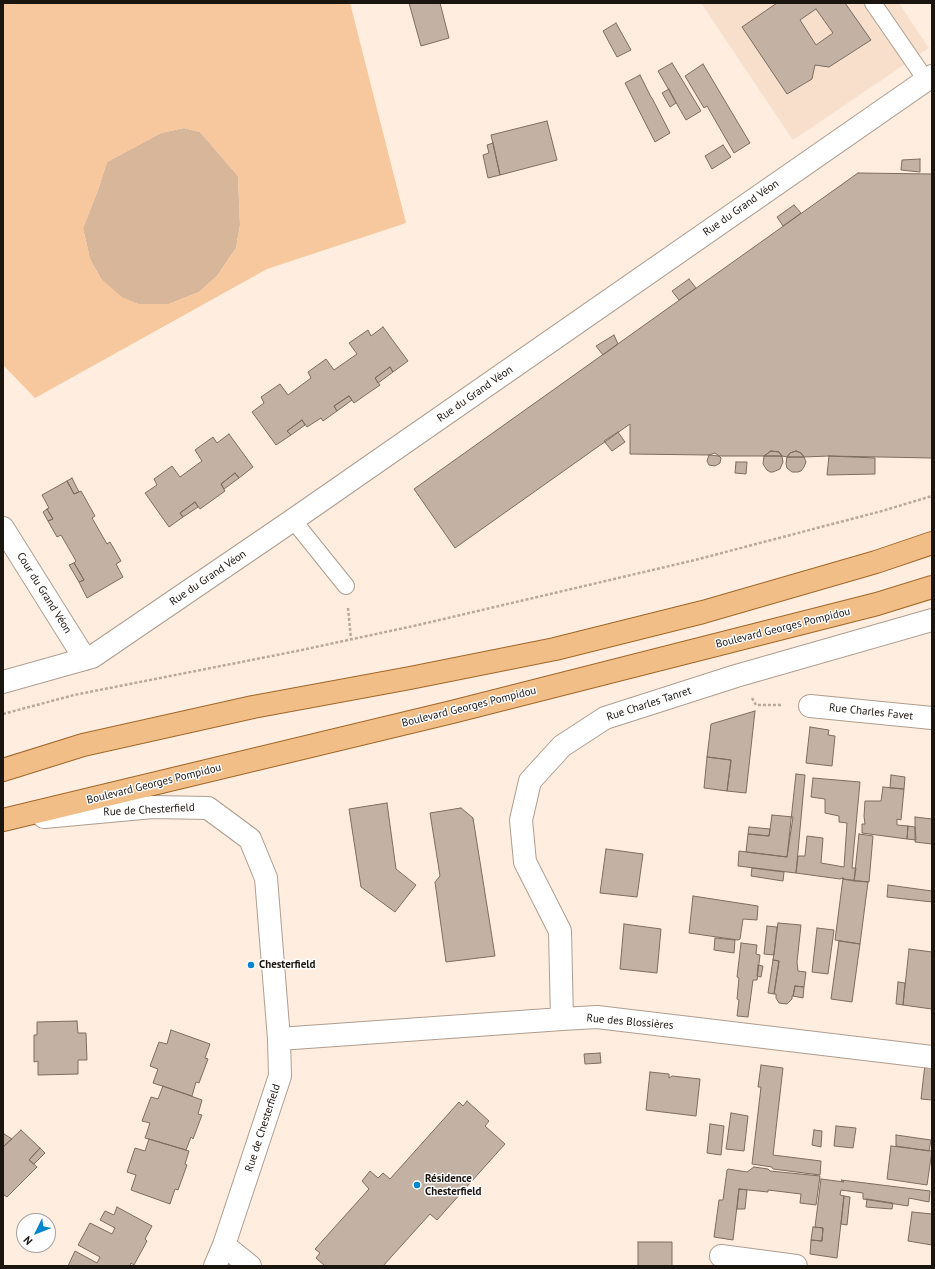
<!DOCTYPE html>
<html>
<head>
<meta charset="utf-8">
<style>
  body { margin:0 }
  #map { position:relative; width:935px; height:1269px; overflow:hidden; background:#ffeddf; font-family:"PT Sans",sans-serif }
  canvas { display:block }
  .frame { position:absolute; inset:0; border:4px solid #1b1510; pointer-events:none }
  .north { position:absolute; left:16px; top:1213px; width:40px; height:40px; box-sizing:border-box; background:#fefefe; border:1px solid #a3a19f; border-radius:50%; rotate:227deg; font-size:11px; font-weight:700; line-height:16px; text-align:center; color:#1b1510 }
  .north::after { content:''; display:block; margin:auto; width:14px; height:18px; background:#0286cd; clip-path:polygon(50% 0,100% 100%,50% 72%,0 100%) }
</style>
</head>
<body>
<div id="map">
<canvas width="935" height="1269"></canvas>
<div class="frame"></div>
<div class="north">N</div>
</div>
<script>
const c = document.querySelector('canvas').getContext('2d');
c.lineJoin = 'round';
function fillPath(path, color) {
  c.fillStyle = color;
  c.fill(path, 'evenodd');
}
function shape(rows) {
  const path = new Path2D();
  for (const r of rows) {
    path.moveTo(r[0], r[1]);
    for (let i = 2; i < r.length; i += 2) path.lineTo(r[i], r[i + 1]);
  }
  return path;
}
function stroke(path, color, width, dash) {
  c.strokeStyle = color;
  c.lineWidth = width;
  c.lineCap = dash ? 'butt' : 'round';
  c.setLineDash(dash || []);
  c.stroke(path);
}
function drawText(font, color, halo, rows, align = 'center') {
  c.font = font + ' "PT Sans",sans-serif';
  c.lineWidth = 3;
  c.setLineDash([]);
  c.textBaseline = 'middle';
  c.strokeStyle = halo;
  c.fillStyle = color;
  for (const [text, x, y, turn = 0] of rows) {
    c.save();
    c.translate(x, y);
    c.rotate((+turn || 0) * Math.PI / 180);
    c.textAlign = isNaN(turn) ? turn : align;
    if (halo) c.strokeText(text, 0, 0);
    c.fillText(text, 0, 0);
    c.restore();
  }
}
const built = shape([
  [701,3,899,3,929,48,793,140]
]);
const green = shape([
  [184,128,200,132,238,176,240,225,236,248,217,276,199,292,169,304,138,304,122,298,101,279,90,259,83,228,98,190,107,162,161,133]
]);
const water = shape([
  [3,3,350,3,406,223,267,269,35,398,3,365],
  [184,128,200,132,238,176,240,225,236,248,217,276,199,292,169,304,138,304,122,297,101,279,90,259,83,228,98,190,107,162,161,133]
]);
const building = shape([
  [409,3,440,3,449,38,421,46,409,3],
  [777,3,845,3,871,40,829,67,815,65,812,79,787,94,742,27,777,3],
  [816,9,833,33,816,45,800,20,816,9],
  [616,23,631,50,617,57,603,31,616,23],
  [672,63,701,111,686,120,658,71,672,63],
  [703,64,750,143,734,153,707,106,704,108,685,76,703,64],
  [640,75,651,97,652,98,670,133,655,142,625,83,640,75],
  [669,89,676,103,670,107,662,93,669,89],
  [547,121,557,160,500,175,491,135,547,121],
  [493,143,500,175,488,178,483,155,489,153,487,145,493,143],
  [723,145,731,157,712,169,705,156,723,145],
  [920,159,920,172,901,170,902,160,920,159],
  [858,173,932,174,932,458,829,456,804,457,801,453,796,451,790,453,787,457,782,456,779,452,771,451,764,456,719,456,715,453,709,455,630,454,630,424,455,548,414,489,858,173],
  [794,205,801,213,783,226,777,217,794,205],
  [689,279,696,288,679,300,672,291,689,279],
  [383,327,408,361,393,372,390,367,375,378,380,385,354,403,349,396,334,406,337,411,323,421,321,418,307,427,302,420,287,431,291,435,276,445,252,412,264,403,261,397,280,384,288,395,311,378,308,372,326,359,334,370,357,354,349,343,368,330,371,336,383,327],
  [614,335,618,344,603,355,596,346,614,335],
  [390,367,393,372,378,383,375,378,390,367],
  [349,396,352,400,337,411,334,406,349,396],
  [302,420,305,425,291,435,287,431,302,420],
  [618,432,625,442,612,451,604,441,618,432],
  [229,434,253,467,239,478,235,473,221,484,225,491,200,509,195,502,180,513,183,517,169,527,145,493,157,485,154,479,172,466,180,477,202,461,195,450,213,437,217,443,229,434],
  [771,451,779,452,782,456,764,456,771,451],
  [796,451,801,453,804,457,787,457,790,453,796,451],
  [709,455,719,456,721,458,720,463,715,466,709,465,707,461,709,455],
  [764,456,782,456,783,462,780,469,773,472,770,472,767,470,763,464,764,456],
  [829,456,875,458,875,474,827,475,829,456],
  [787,457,804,457,806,462,804,467,801,471,798,472,792,472,787,468,786,464,787,457],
  [736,462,747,462,746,474,735,473,736,462],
  [235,473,239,478,224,489,221,484,235,473],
  [72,478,79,492,74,494,67,481,72,478],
  [67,481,74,494,81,491,95,516,92,518,107,544,110,542,121,561,116,564,123,577,87,598,79,582,84,580,74,563,76,561,61,535,57,537,48,521,53,519,47,509,49,508,42,495,67,481],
  [195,502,198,507,183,517,180,513,195,502],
  [47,509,53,519,48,521,43,512,47,509],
  [74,563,84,580,79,582,69,565,74,563],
  [755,711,746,793,727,791,731,760,707,757,711,724,755,711],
  [810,727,829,730,828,735,835,736,832,766,806,763,810,727],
  [707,757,731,760,727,791,704,788,707,757],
  [796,774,805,775,796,873,738,866,739,851,787,857,796,774],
  [891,775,905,777,904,789,890,788,891,775],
  [813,778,860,782,852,868,856,868,854,881,843,879,843,878,840,879,796,873,798,856,805,856,807,836,823,838,821,863,844,867,847,823,839,822,839,816,825,813,825,799,811,797,813,778],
  [883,787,904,789,901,820,897,819,897,825,908,826,907,839,862,833,862,824,865,824,864,816,865,801,881,801,883,787],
  [387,803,396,869,416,885,395,912,361,887,349,809,387,803],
  [461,808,473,818,495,956,446,962,435,882,440,876,430,813,461,808],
  [772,815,793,817,787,857,746,852,748,834,769,836,772,815],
  [915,817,932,819,932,844,915,842,915,817],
  [908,826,915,827,916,840,907,839,908,826],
  [749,827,770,829,769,836,748,834,749,827],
  [859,834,873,836,869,882,854,881,859,834],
  [606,849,643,854,637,897,600,893,606,849],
  [752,868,784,872,783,881,751,876,752,868],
  [843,878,843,879,868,882,860,944,835,940,843,878],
  [888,885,932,891,932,902,887,897,888,885],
  [693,896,758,906,757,920,743,919,740,939,738,940,689,933,693,896],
  [778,923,801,925,797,962,798,971,806,972,804,987,795,986,793,996,792,996,792,999,787,1004,779,1003,776,998,776,994,774,994,779,961,773,960,778,923],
  [624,924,661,929,657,973,620,969,624,924],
  [767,926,777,927,774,955,764,954,767,926],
  [817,928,834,930,828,974,812,972,817,928],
  [715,938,735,940,734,953,714,950,715,938],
  [839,941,860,944,852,1002,831,999,839,941],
  [741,943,757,945,756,954,760,955,757,980,753,980,748,1017,737,1016,739,1000,737,999,739,978,737,977,741,943],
  [909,949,932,952,932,1009,903,1005,909,949],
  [773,960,779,961,774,994,768,993,773,960],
  [758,965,763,966,761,977,757,976,758,965],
  [898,982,905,983,903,1005,896,1004,898,982],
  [795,986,804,987,803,998,793,996,795,986],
  [77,1021,78,1033,86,1033,87,1060,78,1060,78,1074,38,1075,38,1061,34,1062,34,1035,37,1035,37,1022,77,1021],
  [171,1030,210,1044,205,1058,208,1059,199,1083,196,1082,192,1096,153,1083,158,1069,150,1066,159,1042,167,1044,171,1030],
  [600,1053,601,1063,585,1064,584,1054,600,1053],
  [932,1063,932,1100,921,1099,925,1064,932,1063],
  [761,1065,783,1068,773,1155,821,1161,820,1175,773,1169,772,1167,752,1164,761,1087,758,1087,761,1065],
  [650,1072,669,1074,669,1078,672,1076,700,1079,696,1116,646,1110,650,1072],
  [163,1086,202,1100,198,1114,202,1115,193,1139,191,1137,186,1150,145,1138,150,1123,142,1121,151,1097,158,1099,163,1086],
  [467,1101,489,1121,485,1126,505,1144,437,1220,430,1214,383,1266,325,1266,316,1258,320,1253,315,1249,369,1189,362,1181,370,1171,378,1178,383,1173,390,1179,459,1102,463,1106,467,1101],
  [731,1113,748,1116,744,1151,726,1149,731,1113],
  [710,1124,724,1126,721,1155,707,1153,710,1124],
  [836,1126,856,1128,853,1148,834,1146,836,1126],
  [21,1130,40,1148,29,1160,37,1167,7,1197,4,1195,3,1196,3,1147,21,1130],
  [814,1130,822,1131,821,1147,812,1145,814,1130],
  [4,1134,12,1139,3,1147,3,1135,4,1134],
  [896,1135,931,1140,929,1151,896,1146,896,1135],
  [149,1139,189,1151,185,1164,187,1165,178,1190,175,1189,170,1204,131,1190,136,1175,127,1172,135,1148,145,1151,149,1139],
  [891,1146,932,1151,927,1185,887,1179,891,1146],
  [40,1148,45,1153,34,1164,29,1160,40,1148],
  [754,1167,768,1169,770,1171,820,1176,816,1205,800,1203,801,1194,768,1190,768,1192,739,1189,733,1240,714,1237,719,1200,723,1200,727,1170,728,1169,747,1172,754,1167],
  [821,1179,844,1182,841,1180,930,1191,929,1202,909,1198,908,1206,863,1199,863,1193,841,1190,840,1195,844,1196,837,1258,810,1254,811,1240,822,1241,823,1228,815,1227,821,1179],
  [739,1189,747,1190,745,1209,737,1209,739,1189],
  [844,1196,850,1197,847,1225,841,1224,844,1196],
  [867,1199,893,1203,892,1209,866,1207,867,1199],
  [117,1207,152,1226,145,1239,147,1241,134,1265,131,1263,130,1266,68,1266,75,1251,97,1263,100,1257,78,1245,90,1223,112,1234,115,1228,100,1220,105,1211,114,1215,117,1207],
  [912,1212,932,1214,932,1245,908,1241,912,1212],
  [813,1227,823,1228,822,1241,811,1240,813,1227],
  [638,1242,672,1242,672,1266,638,1266,638,1242]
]);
const path = shape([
  [348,608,351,639],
  [752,698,756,705,783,705],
  [3,714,74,695,297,651,418,625,695,560,882,511,932,496]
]);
const lane = shape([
  [873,3,926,80],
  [293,520,346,586]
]);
const street = shape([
  [3,528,85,659],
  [3,682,92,657,293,520,932,76],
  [810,706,932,718],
  [44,817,153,807,208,808,250,839,266,878,279,1039,280,1076,224,1245,215,1266],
  [562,1019,560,931,525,862,521,820,530,781,562,746,605,718,736,676,932,620],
  [279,1039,562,1019,597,1017,932,1057],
  [224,1245,250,1266],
  [721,1256,796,1266]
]);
const primary = shape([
  [3,770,83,745,253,707,410,678,555,649,703,612,876,562,932,543],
  [3,820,452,712,877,604,932,587]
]);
const markers = [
  [251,965,4,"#0286cd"],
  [417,1185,4,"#0286cd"]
];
const streetNames = [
  ["Rue du Grand Véon",741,208,-35],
  ["Rue du Grand Véon",475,394,-35],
  ["Rue du Grand Véon",208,578,-34],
  ["Cour du Grand Véon",44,593,58],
  ["Boulevard Georges Pompidou",783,628,-14],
  ["Rue Charles Tanret",649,704,-18],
  ["Boulevard Georges Pompidou",469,707,-14],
  ["Rue Charles Favet",871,712,6],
  ["Boulevard Georges Pompidou",154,784,-14],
  ["Rue de Chesterfield",149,810,-3],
  ["Rue des Blossières",630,1022,5],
  ["Rue de Chesterfield",263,1128,-72]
];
const poiNames = [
  ["Chesterfield",259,965],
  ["Résidence",425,1179],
  ["Chesterfield",425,1192]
];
fillPath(built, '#f7dfcb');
fillPath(green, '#d7b699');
fillPath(water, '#f7c79d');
fillPath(building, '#c3b2a4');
stroke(building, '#7c6d60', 1);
stroke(lane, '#ae9e90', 18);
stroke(street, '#ae9e90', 24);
stroke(primary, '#a16729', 24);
stroke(path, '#b8a99e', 2.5, [3, 2]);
stroke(lane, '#fff', 16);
stroke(street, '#fff', 22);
stroke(primary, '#f2be87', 22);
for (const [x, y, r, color] of markers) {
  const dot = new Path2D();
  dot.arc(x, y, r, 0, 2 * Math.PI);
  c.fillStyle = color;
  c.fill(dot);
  stroke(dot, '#fefefe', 1.5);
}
drawText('11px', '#1b1510', '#fefefe', streetNames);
drawText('bold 11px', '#1b1510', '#fefefe', poiNames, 'left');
</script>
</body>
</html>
